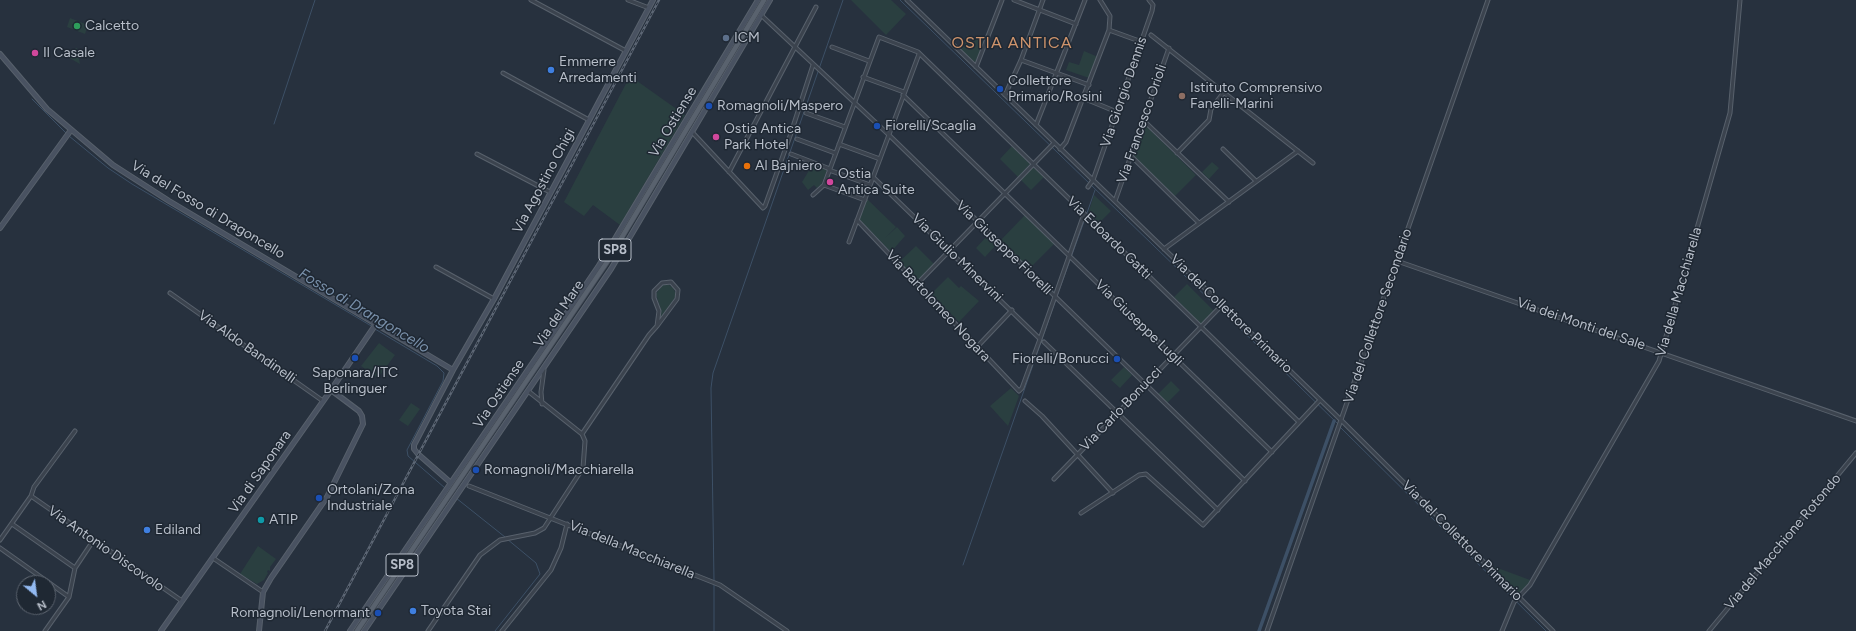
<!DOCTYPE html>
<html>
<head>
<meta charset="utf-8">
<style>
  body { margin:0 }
  #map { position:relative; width:1856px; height:631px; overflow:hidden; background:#27313e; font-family:Figtree,sans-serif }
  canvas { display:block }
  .north { position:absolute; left:16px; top:575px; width:40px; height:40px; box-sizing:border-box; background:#1f2833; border:1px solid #5c646f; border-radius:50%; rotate:151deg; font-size:11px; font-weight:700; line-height:16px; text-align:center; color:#b7bec9 }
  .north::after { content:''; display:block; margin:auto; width:14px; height:18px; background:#93baf2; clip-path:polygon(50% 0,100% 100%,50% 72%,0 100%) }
</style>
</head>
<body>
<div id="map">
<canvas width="1856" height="631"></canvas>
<div class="north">N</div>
</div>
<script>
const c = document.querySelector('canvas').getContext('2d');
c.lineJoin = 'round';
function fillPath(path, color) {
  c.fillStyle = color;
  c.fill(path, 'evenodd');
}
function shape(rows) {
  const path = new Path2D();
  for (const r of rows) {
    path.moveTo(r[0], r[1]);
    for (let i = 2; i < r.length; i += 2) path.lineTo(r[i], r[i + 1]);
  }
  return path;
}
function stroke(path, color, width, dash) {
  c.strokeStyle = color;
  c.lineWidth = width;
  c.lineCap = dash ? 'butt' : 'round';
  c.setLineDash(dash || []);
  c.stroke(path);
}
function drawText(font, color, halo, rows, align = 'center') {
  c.font = font + ' Figtree,sans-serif';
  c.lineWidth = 3;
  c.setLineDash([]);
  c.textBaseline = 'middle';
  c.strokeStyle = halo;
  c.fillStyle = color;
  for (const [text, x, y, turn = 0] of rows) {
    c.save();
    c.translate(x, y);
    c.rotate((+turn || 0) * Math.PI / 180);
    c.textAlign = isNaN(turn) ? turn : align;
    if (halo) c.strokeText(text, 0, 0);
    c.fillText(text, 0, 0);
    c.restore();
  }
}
const green = shape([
  [851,0,891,0,906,14,886,35],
  [70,18,88,25,85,34,67,27],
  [967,35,984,42,976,61,974,62,961,50],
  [76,48,77,48,80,64,66,56],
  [1084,51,1098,57,1089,78,1066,70,1069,62,1079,65],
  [630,76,685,115,620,225,593,205,584,216,564,202],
  [1144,124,1196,175,1175,196,1133,155],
  [1012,146,1030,164,1018,177,1000,159],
  [1212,162,1219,168,1209,179,1202,172],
  [813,164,827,170,821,185,817,188,814,185,808,190,802,182],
  [1033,167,1044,177,1031,190,1021,180],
  [1094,195,1111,211,1098,224,1088,214],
  [867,199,896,227,885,238,897,227,905,236,891,252,859,219],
  [1025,215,1054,244,1029,269,1000,241],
  [988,235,997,244,985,257,976,248],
  [916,246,935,265,918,281,899,262],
  [948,277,959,288,961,286,979,301,959,322,931,294],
  [1187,284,1214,311,1201,324,1174,297],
  [662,285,669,285,673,288,676,294,674,299,661,319,661,310,656,294],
  [379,343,395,355,378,378,361,366],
  [1124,367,1132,375,1120,388,1111,380],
  [1171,381,1180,390,1167,403,1158,394],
  [1011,388,1019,396,1008,426,990,406],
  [411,403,420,409,408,426,399,420],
  [258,546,276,559,270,567,270,571,268,570,267,572,268,573,264,580,257,584,240,574],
  [1495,567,1530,580,1529,583,1518,594,1492,569]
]);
const stream = shape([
  [900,0,1217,307],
  [32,99,67,134],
  [274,124,315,0],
  [69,136,108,168,132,184,373,327],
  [1087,213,1095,190],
  [1057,296,1086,216],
  [1220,309,1338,424],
  [375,329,437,366,444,373,443,381,407,450,408,456,445,488],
  [1340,427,1546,631],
  [456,498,505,537],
  [963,565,1056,299],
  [714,580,711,388,713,373,843,0],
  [714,584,714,631],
  [495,631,540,574,536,563,507,539]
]);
const canal = shape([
  [1259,631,1334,421]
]);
const street = shape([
  [531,0,626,51],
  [628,0,649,8],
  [907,0,1341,420,1553,631],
  [1014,0,1076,24],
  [761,15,889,135,1245,481],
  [1109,30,1142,42],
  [1151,35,1313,163],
  [832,47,869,61],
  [1021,60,1089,85],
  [976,67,1002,0],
  [503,73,589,120],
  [863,77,904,92],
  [903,95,1272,452],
  [1005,95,1021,60,1043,0],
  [1083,98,1117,112],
  [806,113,845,127],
  [1143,120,1229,202],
  [1036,125,1085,0],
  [692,132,763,208,765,206,790,136,813,65],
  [797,139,835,153],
  [839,144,880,159],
  [1060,149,1066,142,1109,30,1110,16,1100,0],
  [1223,149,1256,181],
  [1177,153,1209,120,1211,109,1224,92],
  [477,154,550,192],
  [791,154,830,169],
  [1130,155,1199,223],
  [829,170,870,185],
  [729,172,816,7],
  [873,177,1040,339],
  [824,185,865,200],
  [1088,187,1093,180,1152,11,1153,5,1149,0],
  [813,195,824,185,879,37,918,52,1299,422],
  [1115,201,1169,48],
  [857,220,1019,391,1022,388,1040,339,1084,214],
  [849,242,919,54],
  [1164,249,1298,151],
  [1397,261,1856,421],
  [436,267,494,299],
  [918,283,1054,143],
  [170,293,323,401],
  [1044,342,1218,510],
  [977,347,1012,310],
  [1025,401,1042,416,1113,493],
  [542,404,541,392,544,370],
  [582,434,649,335,657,326,677,299,678,290,671,282,662,283,654,291,654,298,659,311,657,326],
  [1054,479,1222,305],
  [469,486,720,585,787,631],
  [31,496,182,601],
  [1081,513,1139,475,1146,474,1203,525,1320,400],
  [12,524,75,568],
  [0,540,31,496,34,487,75,431],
  [0,548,69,597],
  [213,558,263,592],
  [45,631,69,597,75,568,93,541],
  [428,631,480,555,500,540,535,533,544,528,583,468,585,441,582,434,528,391],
  [502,631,551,570,561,548,567,524],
  [1267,631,1488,0],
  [1502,631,1514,602,1530,585,1659,361,1730,113,1740,0],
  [1709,631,1856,453]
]);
const secondary = shape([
  [0,54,47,109,113,165,169,201,453,370],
  [0,228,71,130],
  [451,483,418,454,414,449,414,445,453,370,494,299,653,0],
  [161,631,331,390,376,324],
  [259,631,263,592,271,578,327,497,363,424,362,416,359,411,331,390],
  [350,631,598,267,758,0],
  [364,631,611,269,770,0]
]);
const primary = shape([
  [357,631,607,262,764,0]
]);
const rail = shape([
  [325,631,659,0]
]);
const markers = [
  [77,26,4,"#2e9e5b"],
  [726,38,4,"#5c6f8a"],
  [35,53,4,"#d1479c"],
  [551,70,4,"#3f7fe0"],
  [1000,89,4,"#1a4fb4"],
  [1182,96,4,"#8d6e63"],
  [709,106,4,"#1a4fb4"],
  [877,126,4,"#1a4fb4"],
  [716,137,4,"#d1479c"],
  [747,166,4,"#e8710a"],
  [830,182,4,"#d1479c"],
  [355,358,4,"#1a4fb4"],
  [1117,359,4,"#1a4fb4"],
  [476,470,4,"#1a4fb4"],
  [319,498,4,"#1a4fb4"],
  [261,520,4,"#0f9aa8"],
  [147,530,4,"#3f7fe0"],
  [413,611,4,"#3f7fe0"],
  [378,613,4,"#1a4fb4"]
];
const shields = [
  [615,250,32],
  [402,565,32]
];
const shieldNames = [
  ["SP8",615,250],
  ["SP8",402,565]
];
const poiNames = [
  ["Calcetto",85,26],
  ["ICM",734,38],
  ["Il Casale",43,53],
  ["Emmerre",559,62],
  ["Arredamenti",559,78],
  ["Collettore",1008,81],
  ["Primario/Rosini",1008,97],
  ["Istituto Comprensivo",1190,88],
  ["Fanelli-Marini",1190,104],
  ["Romagnoli/Maspero",717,106],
  ["Fiorelli/Scaglia",885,126],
  ["Ostia Antica",724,129],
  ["Park Hotel",724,145],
  ["Al Bajniero",755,166],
  ["Ostia",838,174],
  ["Antica Suite",838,190],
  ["Fiorelli/Bonucci",1109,359,"right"],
  ["Saponara/ITC",355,373,"center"],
  ["Berlinguer",355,389,"center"],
  ["Romagnoli/Macchiarella",484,470],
  ["Ortolani/Zona",327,490],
  ["Industriale",327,506],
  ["ATIP",269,520],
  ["Ediland",155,530],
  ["Toyota Stai",421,611],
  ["Romagnoli/Lenormant",370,613,"right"]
];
const streetNames = [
  ["Via Giorgio Dennis",1124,92,-71],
  ["Via Ostiense",673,122,-59],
  ["Via Francesco Orioli",1142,124,-71],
  ["Via Agostino Chigi",544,181,-62],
  ["Via del Fosso di Dragoncello",208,210,31],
  ["Via Edoardo Gatti",1109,238,44],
  ["Via Giuseppe Fiorelli",1004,248,44],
  ["Via Giulio Minervini",957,258,44],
  ["Via della Macchiarella",1679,292,-74],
  ["Via Bartolomeo Nogara",938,306,47],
  ["Via del Mare",559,314,-56],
  ["Via del Collettore Primario",1231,314,44],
  ["Via del Collettore Secondario",1378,316,-71],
  ["Via Giuseppe Lugli",1139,323,44],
  ["Via dei Monti del Sale",1581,324,19],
  ["Via Aldo Bandinelli",247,347,35],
  ["Via Ostiense",499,394,-56],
  ["Via Carlo Bonucci",1121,409,-46],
  ["Via di Saponara",260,472,-55],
  ["Via del Collettore Primario",1462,541,45],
  ["Via del Macchione Rotondo",1783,542,-50],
  ["Via Antonio Discovolo",106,549,35],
  ["Via della Macchiarella",632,550,22]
];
const waterNames = [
  ["Fosso di Drangoncello",364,311,31]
];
const quarterNames = [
  ["OSTIA ANTICA",1012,43]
];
fillPath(green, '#2a3f40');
stroke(stream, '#3d5066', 1);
stroke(canal, '#3d5066', 3.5);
stroke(street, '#58616c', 5);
stroke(secondary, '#58616c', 6);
stroke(primary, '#444c57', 6);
stroke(street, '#3b434e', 3);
stroke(secondary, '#495261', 4);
stroke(primary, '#59626e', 4.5);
stroke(rail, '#5d6775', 2.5);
stroke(rail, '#1f2833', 1, [3]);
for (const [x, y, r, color] of markers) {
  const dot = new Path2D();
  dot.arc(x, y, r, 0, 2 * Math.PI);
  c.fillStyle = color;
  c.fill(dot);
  stroke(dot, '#1f2833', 1.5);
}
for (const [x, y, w] of shields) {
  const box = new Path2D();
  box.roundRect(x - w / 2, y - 11, w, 22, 3);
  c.fillStyle = '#1f2833';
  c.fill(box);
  stroke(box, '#b7bec9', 1);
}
drawText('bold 13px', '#b7bec9', null, shieldNames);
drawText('14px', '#b7bec9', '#1f2833', poiNames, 'left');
drawText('14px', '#b7bec9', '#1f2833', streetNames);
drawText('italic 15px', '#7990aa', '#1f2833', waterNames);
c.letterSpacing = '1px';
drawText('16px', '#cf946c', '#1f2833', quarterNames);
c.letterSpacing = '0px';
</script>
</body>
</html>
